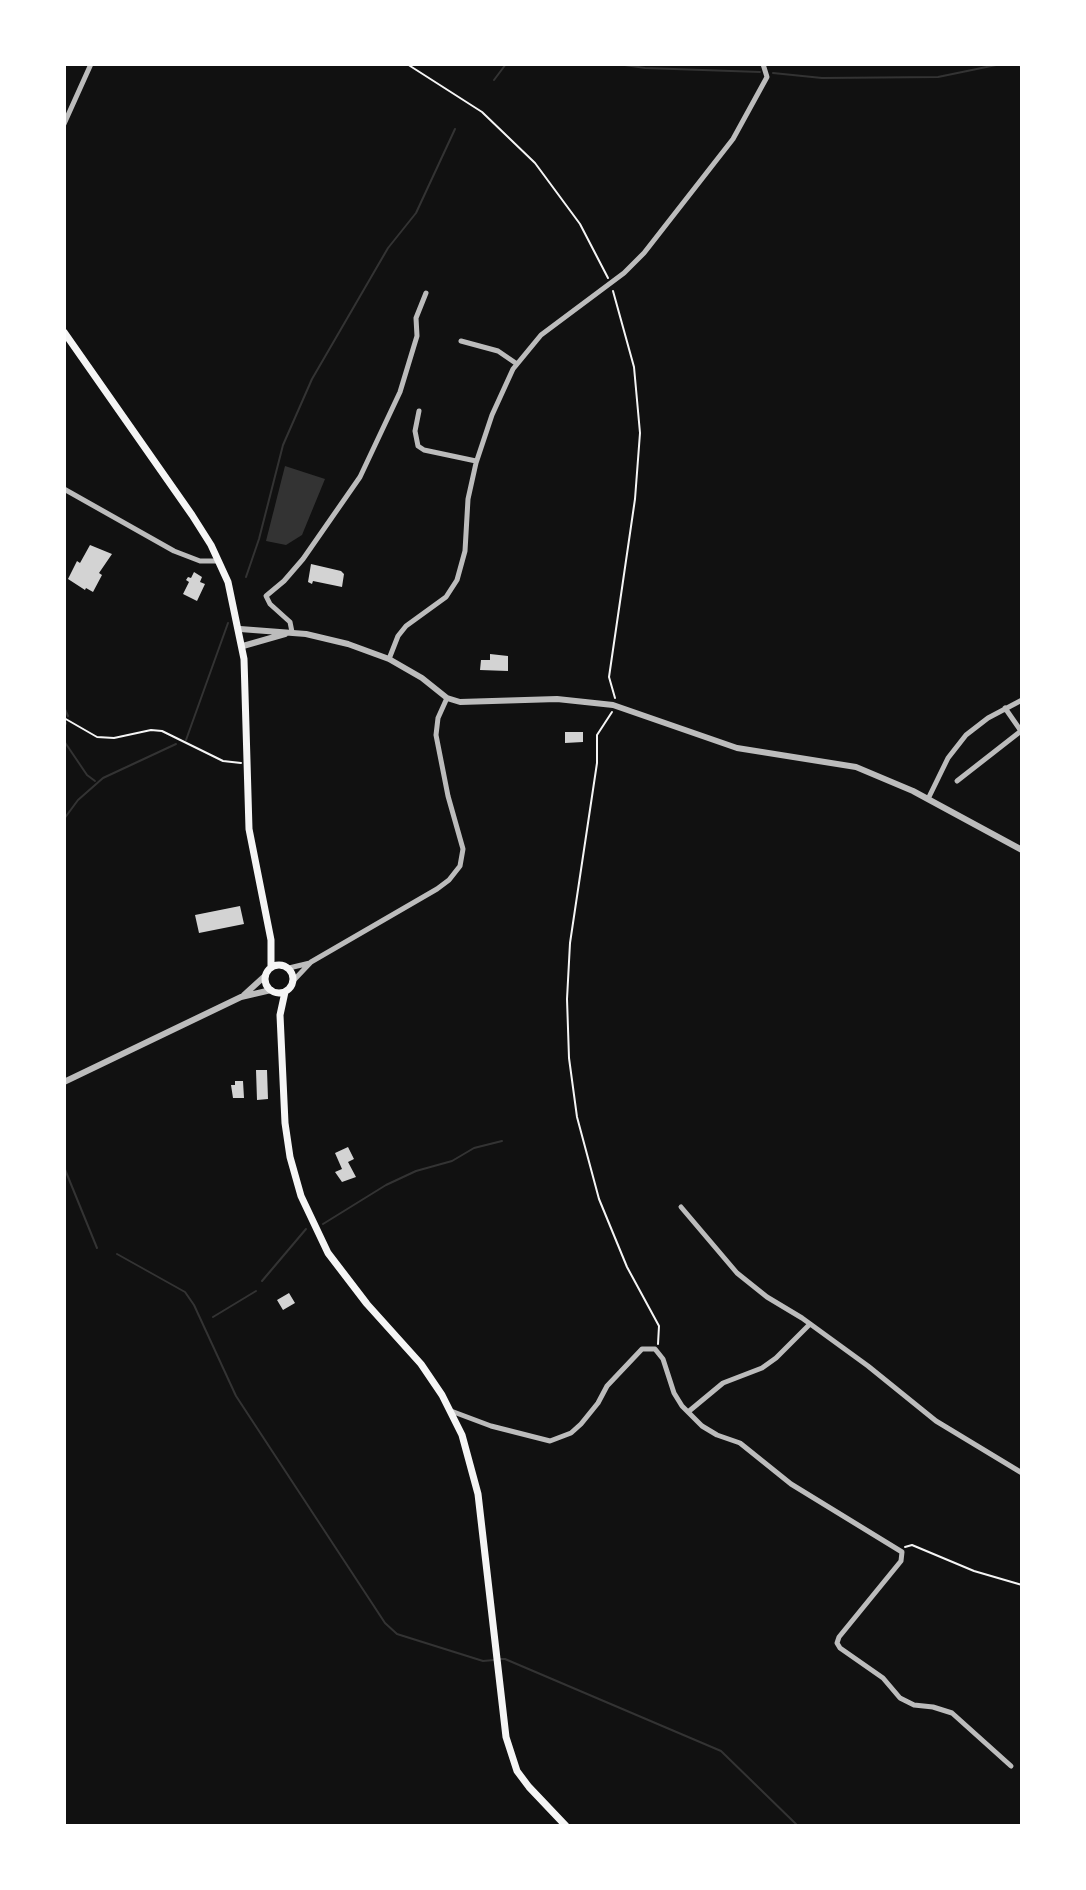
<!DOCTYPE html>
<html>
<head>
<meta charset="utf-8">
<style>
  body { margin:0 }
  #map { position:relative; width:1086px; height:1890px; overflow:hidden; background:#111; font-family:Figtree,sans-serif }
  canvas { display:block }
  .frame { position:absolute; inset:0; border:66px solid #fff; pointer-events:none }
</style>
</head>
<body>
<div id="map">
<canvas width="1086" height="1890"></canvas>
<div class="frame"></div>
</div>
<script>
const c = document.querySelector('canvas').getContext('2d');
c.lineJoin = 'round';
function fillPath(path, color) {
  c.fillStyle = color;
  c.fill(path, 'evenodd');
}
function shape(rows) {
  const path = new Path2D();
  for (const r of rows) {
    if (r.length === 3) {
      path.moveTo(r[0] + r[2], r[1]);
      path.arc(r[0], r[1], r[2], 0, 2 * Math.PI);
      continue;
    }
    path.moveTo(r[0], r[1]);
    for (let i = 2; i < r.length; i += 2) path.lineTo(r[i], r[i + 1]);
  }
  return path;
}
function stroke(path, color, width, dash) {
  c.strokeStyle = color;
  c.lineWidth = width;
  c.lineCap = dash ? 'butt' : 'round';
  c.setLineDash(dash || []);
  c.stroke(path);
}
const water = shape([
  [285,466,325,479,302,535,286,545,266,541]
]);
const stream = shape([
  [618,64,645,68,760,72],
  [1016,64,1022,66],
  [773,73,822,78,938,77,1001,64],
  [494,80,506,64],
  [246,577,259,539,283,445,312,379,388,248,416,213,455,129],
  [64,707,68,716],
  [64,727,66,723],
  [186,740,228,623],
  [64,741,87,775,95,781],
  [64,819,78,800,103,778,176,744],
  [64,1167,97,1248],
  [323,1224,386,1185,416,1171,452,1161,474,1148,502,1141],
  [117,1254,185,1292,194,1305,236,1396,385,1623,397,1634,483,1661,494,1660],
  [262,1281,306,1229],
  [213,1317,256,1291],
  [500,1659,505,1659,721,1751,798,1826]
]);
const building = shape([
  [90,545,112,554,99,573,102,575,93,592,86,588,85,590,68,579,77,561,80,563],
  [311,564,341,571,344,574,342,587,313,581,312,584,308,582],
  [194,572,202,577,200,582,205,584,197,601,183,594,189,582,186,580,188,577,191,578],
  [490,654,508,656,508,671,480,670,481,660,490,660],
  [565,732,583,732,583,742,565,743],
  [240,906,244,924,199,933,195,915],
  [256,1070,267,1070,268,1099,257,1100],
  [235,1081,243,1081,244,1098,233,1098,231,1085,235,1085],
  [348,1147,354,1159,348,1162,356,1177,342,1182,335,1172,342,1169,335,1153],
  [289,1293,295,1303,283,1310,277,1300]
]);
const path = shape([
  [407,64,482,112,535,163,580,224,608,278],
  [613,291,634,367,640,433,635,499,609,677,615,698],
  [612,712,597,735,597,763,570,943,567,999,569,1058,577,1117,599,1199,627,1267,659,1326,658,1344],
  [64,718,97,737,114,738,151,730,162,731,223,761,241,763],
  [905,1547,912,1545,974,1571,1022,1585]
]);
const minor = shape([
  [64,124,91,64],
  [461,341,498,351,517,364],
  [419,411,415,431,418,446,424,450,476,461],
  [64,489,174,551,200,561,218,561],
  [292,632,290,622,270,604,266,596,284,581,303,559,360,477,400,392,417,336,416,318,426,293],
  [389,659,398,636,406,626,446,597,457,580,465,551,468,499,476,463,492,415,513,369,541,335,624,273,644,253,733,139,767,77,763,64],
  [1005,708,1021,731],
  [957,781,1021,731],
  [928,799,948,758,966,735,988,718,1022,700],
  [289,968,310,963],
  [294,980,311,962,437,889,449,880,460,866,463,849,448,796,436,735,438,718,447,698],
  [681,1207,737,1273,767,1297,802,1318,868,1366,936,1421,1022,1473],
  [451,1411,491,1426,550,1441,571,1433,581,1424,598,1403,607,1386,642,1349,655,1349,663,1359,674,1393,682,1406,702,1426,717,1435,740,1443,791,1484,902,1552,901,1561,839,1637,837,1643,840,1648,883,1678,900,1698,914,1705,933,1707,952,1713,1011,1766],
  [688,1412,723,1383,762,1368,776,1358,810,1324]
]);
const tertiary = shape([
  [240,629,306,634,348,644,389,659,422,678,447,698,460,702,557,699,613,705,737,748,856,767,913,791,1022,850],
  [243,646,285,634],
  [244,995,266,975],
  [64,1082,241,997,271,990]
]);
const secondary = shape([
  [64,332,192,515,211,545,228,582,244,659,249,829,271,940,271,967],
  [279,979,14],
  [285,992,280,1015,285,1123,290,1157,301,1196,328,1253,367,1304,421,1364,442,1395,462,1435,478,1494,506,1737,517,1771,529,1787,566,1826]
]);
fillPath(water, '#333');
stroke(stream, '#333', 2);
fillPath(building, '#d3d3d3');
stroke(path, '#f5f5f5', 2);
stroke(minor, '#bcbcbc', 5);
stroke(tertiary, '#bcbcbc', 6);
stroke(secondary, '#f5f5f5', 7);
</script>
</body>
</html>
